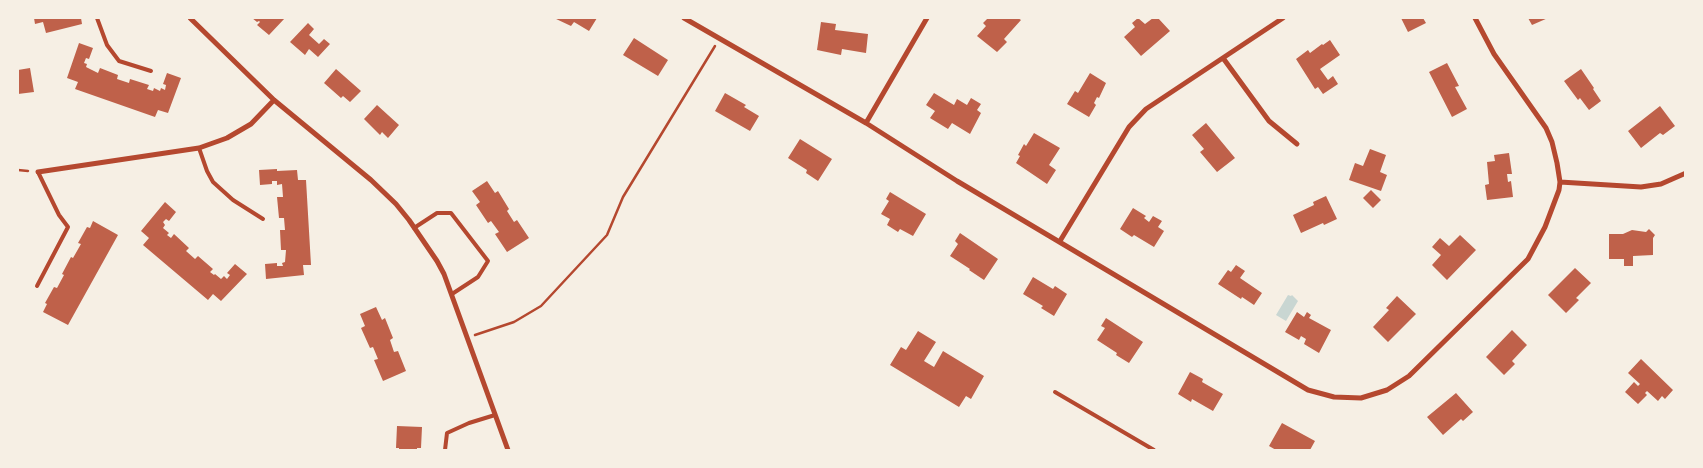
<!DOCTYPE html>
<html>
<head>
<meta charset="utf-8">
<style>
  body { margin:0 }
  #map { position:relative; width:1703px; height:468px; overflow:hidden; background:#f6efe4; font-family:"Alegreya Sans",sans-serif }
  canvas { display:block }
  .frame { position:absolute; inset:0; border:19px solid #f6efe4; pointer-events:none }
</style>
</head>
<body>
<div id="map">
<canvas width="1703" height="468"></canvas>
<div class="frame"></div>
</div>
<script>
const c = document.querySelector('canvas').getContext('2d');
c.lineJoin = 'round';
function fillPath(path, color) {
  c.fillStyle = color;
  c.fill(path, 'evenodd');
}
function shape(rows) {
  const path = new Path2D();
  for (const r of rows) {
    path.moveTo(r[0], r[1]);
    for (let i = 2; i < r.length; i += 2) path.lineTo(r[i], r[i + 1]);
  }
  return path;
}
function stroke(path, color, width, dash) {
  c.strokeStyle = color;
  c.lineWidth = width;
  c.lineCap = dash ? 'butt' : 'round';
  c.setLineDash(dash || []);
  c.stroke(path);
}
const water = shape([
  [1288,295,1291,296,1292,295,1298,301,1286,321,1276,315]
]);
const building = shape([
  [34,18,81,18,82,24,46,33,43,22,35,24],
  [252,18,285,18,269,35,257,25,260,22,259,21,257,22],
  [554,18,597,18,589,31,574,22,571,26],
  [988,18,1018,18,1021,20,1004,39,1007,42,997,52,977,36,986,26,983,23],
  [1138,18,1145,24,1153,18,1158,18,1170,31,1141,56,1124,37,1135,27,1132,23],
  [1401,18,1423,18,1426,23,1408,32],
  [1528,18,1548,18,1532,25],
  [821,22,836,24,835,30,868,34,866,53,842,49,841,55,817,50],
  [308,23,314,29,309,35,319,44,324,39,330,44,318,57,309,49,305,55,290,42],
  [634,38,668,60,658,76,623,55],
  [1330,40,1340,55,1320,69,1328,80,1333,76,1338,84,1323,94,1318,87,1315,89,1296,59,1308,50,1310,53,1322,44,1323,45],
  [79,43,93,48,89,59,86,58,84,63,87,64,86,67,98,73,100,68,118,75,117,79,129,83,130,79,149,85,147,89,153,91,154,88,160,91,161,88,165,90,166,85,163,84,167,73,181,78,168,113,158,110,155,117,75,89,78,82,67,78],
  [1447,63,1459,86,1455,87,1467,109,1452,117,1429,72],
  [30,68,34,92,18,94,18,70],
  [336,69,361,91,350,102,343,96,341,98,324,83],
  [1581,69,1594,88,1593,89,1601,101,1589,110,1580,98,1578,100,1564,81],
  [1090,73,1106,83,1099,98,1097,97,1094,103,1096,105,1089,117,1067,104,1075,91,1078,93],
  [725,93,746,105,744,107,759,116,750,131,715,111],
  [934,93,954,105,957,99,967,105,971,98,981,104,977,110,981,113,970,134,952,123,948,129,930,118,935,111,926,105],
  [377,105,399,125,388,138,382,132,380,135,364,119],
  [1660,106,1675,126,1663,135,1660,133,1641,148,1628,131],
  [1206,123,1235,158,1217,172,1200,152,1204,149,1192,135],
  [1034,133,1060,148,1049,165,1056,170,1047,184,1016,163,1020,156,1018,155,1024,144,1026,146],
  [800,139,832,159,818,181,806,173,807,170,788,158],
  [1370,149,1386,155,1380,172,1387,175,1381,191,1349,180,1355,163,1363,166],
  [1509,153,1512,174,1507,174,1508,182,1511,181,1513,197,1487,200,1485,185,1489,184,1487,162,1495,161,1494,155],
  [277,169,277,171,297,170,298,180,306,180,311,265,303,265,304,275,266,279,265,264,277,263,277,266,283,266,282,263,285,262,286,250,281,250,280,230,285,230,284,218,279,218,277,197,283,197,282,184,277,185,277,181,272,181,272,184,260,185,259,170],
  [487,181,495,193,498,191,509,209,507,211,514,222,517,220,529,238,507,252,495,234,499,232,491,221,488,223,476,205,480,202,472,191],
  [1371,190,1381,200,1373,208,1363,198],
  [890,192,926,214,913,236,900,229,898,232,887,225,890,219,881,214,889,201,886,199],
  [1326,196,1337,219,1324,225,1323,223,1301,233,1293,215,1314,205,1313,202],
  [165,202,176,212,169,221,166,219,163,222,165,225,163,228,169,233,167,235,171,238,174,234,189,248,186,251,195,259,198,256,213,269,210,272,214,275,215,274,221,279,224,276,227,279,230,275,227,273,235,264,247,274,221,301,213,294,208,300,143,245,149,238,141,231],
  [1133,208,1146,216,1144,218,1149,222,1153,216,1162,221,1158,227,1164,231,1154,247,1134,235,1132,237,1120,229],
  [93,221,118,235,68,325,43,312,47,304,45,303,54,287,57,288,64,275,62,274,71,257,73,258,81,244,78,243,87,227,90,228],
  [1649,229,1655,235,1653,238,1653,255,1633,256,1633,266,1624,266,1624,259,1609,259,1609,234,1623,234,1632,230,1646,232],
  [960,233,998,259,984,280,969,270,970,269,950,256,958,244,955,241],
  [1460,235,1476,250,1447,280,1432,265,1441,255,1432,247,1440,238,1449,246],
  [1236,265,1245,271,1240,278,1262,293,1254,305,1242,297,1241,299,1218,284,1228,270,1231,272],
  [1575,268,1591,283,1576,298,1579,300,1566,313,1548,295],
  [1033,277,1053,289,1055,286,1067,294,1054,316,1041,308,1043,306,1023,294],
  [1397,296,1416,314,1388,342,1373,327,1389,310,1386,308],
  [376,307,382,320,385,318,393,338,390,340,394,352,398,351,406,371,383,381,374,360,378,359,373,347,370,348,361,328,365,326,360,314],
  [1297,312,1304,317,1307,312,1311,315,1309,318,1331,330,1319,353,1304,344,1306,339,1301,336,1299,340,1285,332],
  [1106,318,1143,342,1129,363,1116,355,1117,353,1097,340,1105,328,1101,326],
  [1512,330,1527,345,1512,361,1515,364,1504,375,1486,357],
  [918,331,936,342,924,361,934,367,943,351,984,376,971,399,966,396,959,407,890,365,901,347,906,350],
  [1641,359,1673,390,1665,399,1662,396,1658,401,1647,391,1645,393,1647,395,1638,404,1625,392,1634,382,1638,386,1640,384,1628,373],
  [1190,372,1203,379,1202,382,1223,394,1213,411,1192,399,1191,402,1178,394],
  [1456,393,1473,412,1463,421,1461,419,1443,435,1427,417],
  [1282,423,1315,441,1310,450,1276,450,1269,446],
  [397,426,422,427,421,448,417,448,417,450,399,450,399,448,396,448]
]);
const path = shape([
  [18,170,28,171],
  [475,335,514,322,541,306,607,235,623,197,715,46]
]);
const service = shape([
  [97,18,107,45,119,61,151,71],
  [199,148,207,171,213,182,233,200,263,219],
  [414,228,437,213,451,213,488,261,478,277,452,294],
  [37,286,68,227,59,215,38,172],
  [1055,392,1154,450],
  [445,450,447,433,469,423,495,415]
]);
const minor = shape([
  [190,18,274,100,371,180,396,204,409,220,437,261,444,274,508,450],
  [684,18,866,123,957,181,1308,390,1334,397,1361,398,1387,390,1409,376,1528,259,1545,227,1559,190,1560,182,1557,163,1552,142,1546,128,1494,54,1475,18],
  [1223,58,1269,121,1297,144],
  [866,123,927,18],
  [38,172,199,148,227,138,251,124,274,100],
  [1560,182,1641,187,1661,184,1686,173],
  [1060,241,1129,127,1146,109,1283,18]
]);
fillPath(water, '#c9d6d2');
fillPath(building, '#bf614a');
stroke(path, '#b5482f', 2.5);
stroke(service, '#b5482f', 4);
stroke(minor, '#b5482f', 5);
</script>
</body>
</html>
